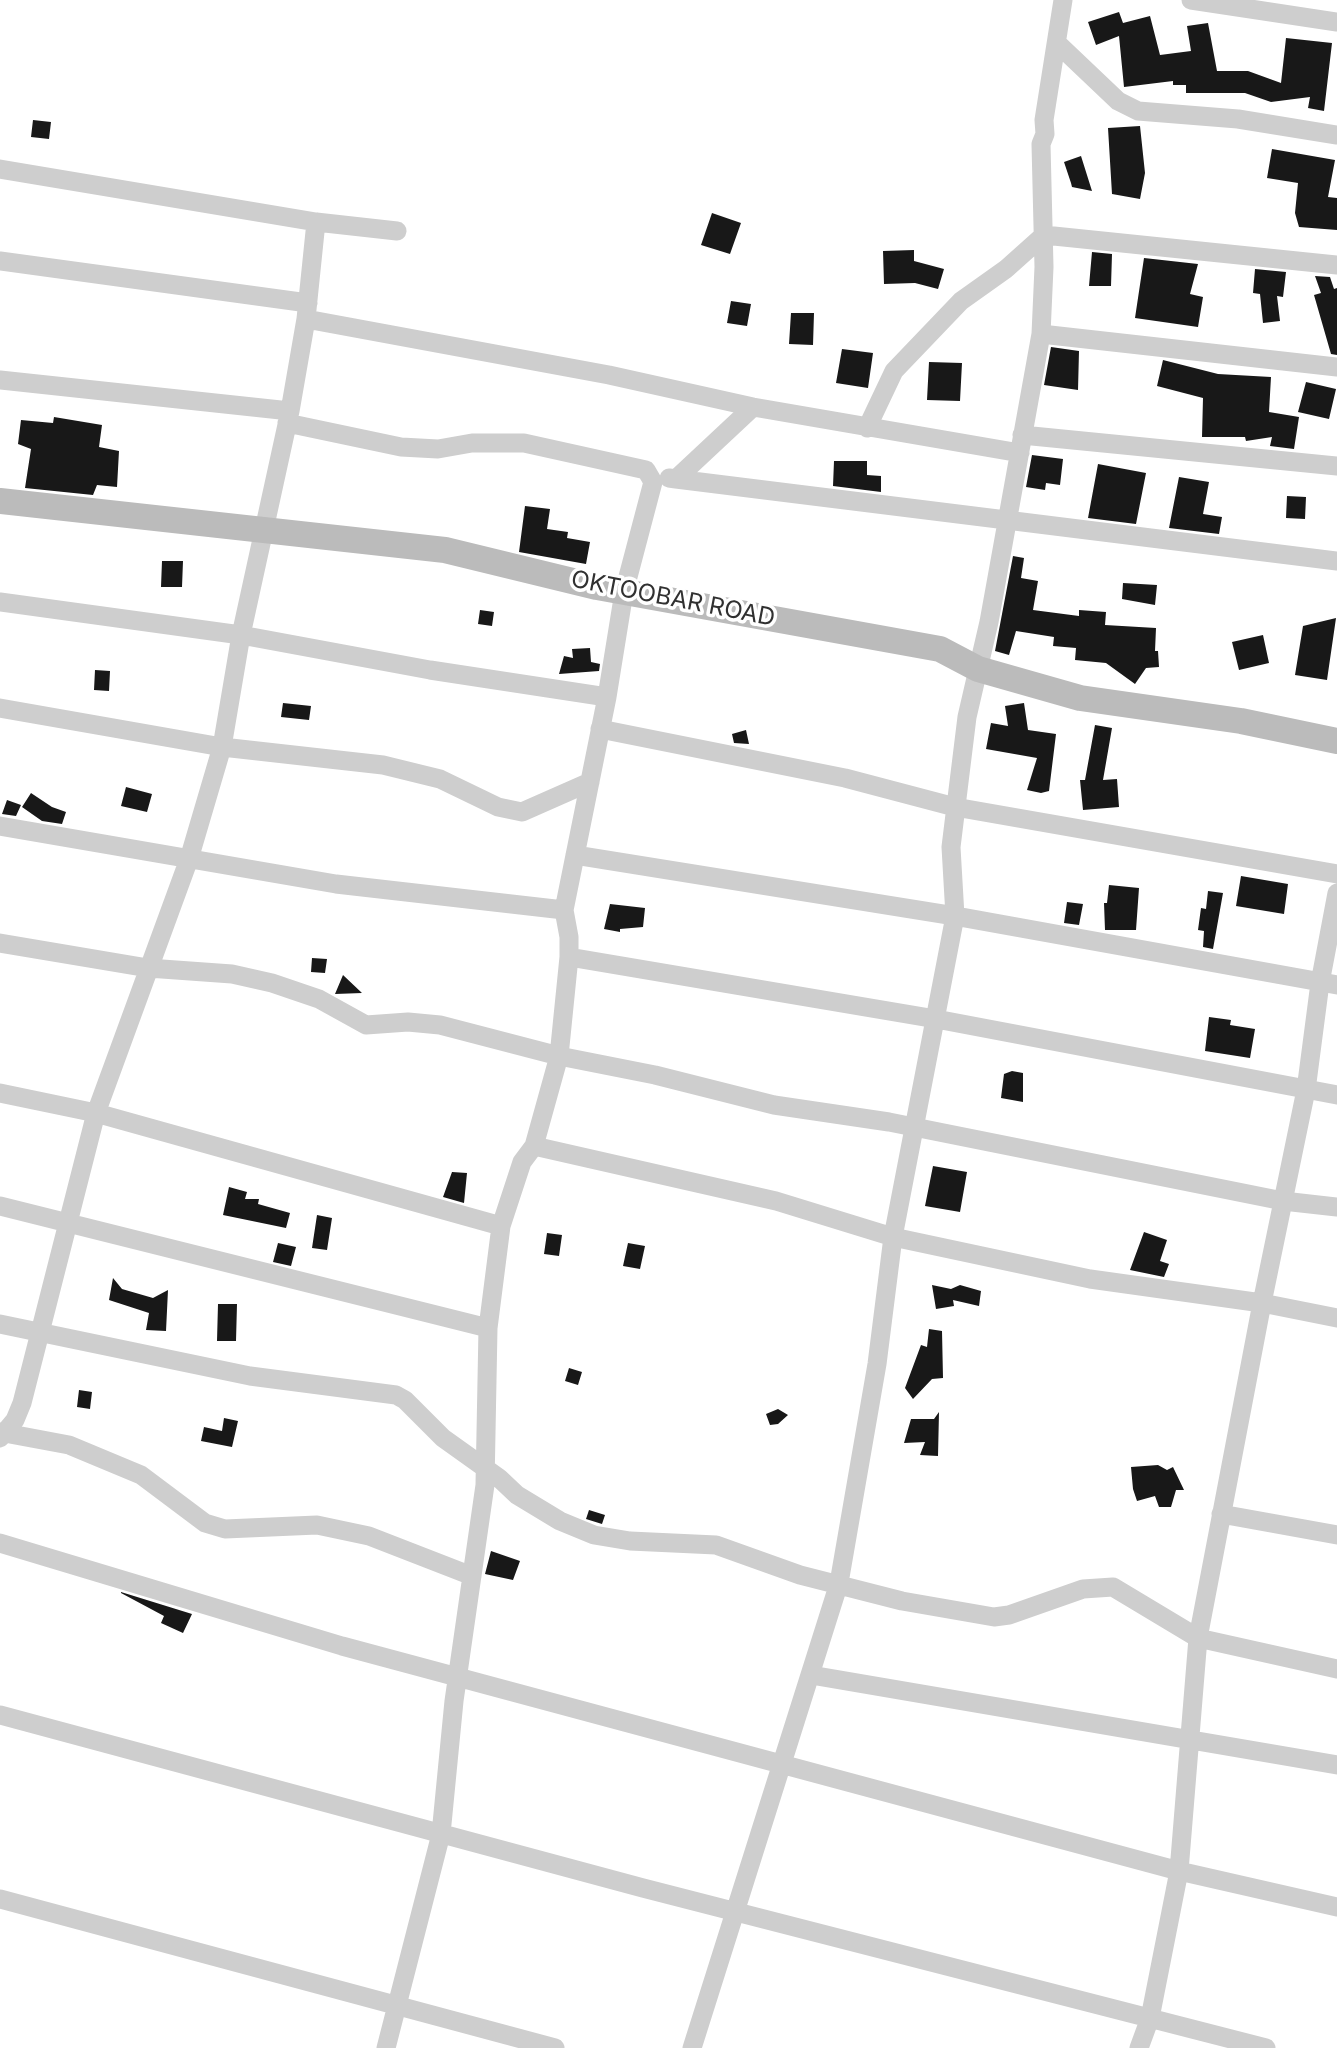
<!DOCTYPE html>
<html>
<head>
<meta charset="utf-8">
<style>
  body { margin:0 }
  canvas { display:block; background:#fff }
</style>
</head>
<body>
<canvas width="1337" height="2048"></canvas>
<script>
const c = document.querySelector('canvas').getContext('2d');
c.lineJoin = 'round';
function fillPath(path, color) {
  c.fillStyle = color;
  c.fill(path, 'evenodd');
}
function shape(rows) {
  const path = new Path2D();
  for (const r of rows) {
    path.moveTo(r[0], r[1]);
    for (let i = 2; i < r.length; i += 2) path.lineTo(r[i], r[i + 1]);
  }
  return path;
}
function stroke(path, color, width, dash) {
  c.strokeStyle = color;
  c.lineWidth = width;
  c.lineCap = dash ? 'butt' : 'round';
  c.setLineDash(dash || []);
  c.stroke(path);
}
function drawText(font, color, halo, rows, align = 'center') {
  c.font = font + ' Inter,sans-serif';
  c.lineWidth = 7;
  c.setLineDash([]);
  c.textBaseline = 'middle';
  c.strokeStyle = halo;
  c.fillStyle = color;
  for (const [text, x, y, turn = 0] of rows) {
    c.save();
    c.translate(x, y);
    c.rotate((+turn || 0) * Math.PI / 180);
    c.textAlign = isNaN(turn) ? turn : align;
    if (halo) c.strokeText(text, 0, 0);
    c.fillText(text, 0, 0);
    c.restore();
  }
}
const building = shape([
  [1119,12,1123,23,1150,16,1160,55,1191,51,1187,26,1208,23,1217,71,1248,71,1281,83,1286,38,1332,43,1324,111,1308,108,1310,97,1271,102,1245,93,1186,93,1186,85,1173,85,1173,81,1124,87,1119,36,1096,45,1088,22],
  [33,120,51,122,49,139,31,137],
  [1140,126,1145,173,1140,199,1112,194,1108,128],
  [1272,149,1335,160,1328,197,1337,198,1337,230,1299,227,1295,213,1298,183,1267,178],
  [1081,156,1092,191,1072,187,1071,183,1064,162],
  [712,213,741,223,730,254,701,245],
  [914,250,914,261,944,269,938,289,915,283,884,284,883,251],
  [1092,252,1112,254,1111,286,1089,286],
  [1144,258,1198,264,1190,294,1203,297,1198,327,1135,318],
  [1255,269,1286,272,1283,297,1277,296,1280,321,1263,323,1260,294,1253,293],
  [1315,276,1330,277,1334,289,1337,288,1337,355,1331,354,1314,295,1321,293],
  [731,301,751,304,747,326,727,323],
  [791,313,814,313,813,345,789,344],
  [1051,347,1079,351,1078,390,1044,385],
  [842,349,873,353,868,388,836,383],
  [1163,360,1218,374,1271,377,1269,412,1299,417,1294,449,1270,446,1272,437,1246,441,1245,437,1202,437,1203,398,1157,386],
  [929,362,962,363,960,401,927,400],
  [1306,382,1336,389,1329,419,1298,412],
  [54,417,102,425,99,447,119,451,117,487,97,485,93,495,25,488,31,449,18,444,21,420,53,423],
  [1032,455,1063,459,1060,485,1046,483,1045,490,1026,487],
  [834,461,867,461,867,475,881,476,881,492,833,486],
  [1098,464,1146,473,1136,524,1088,518],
  [1179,477,1209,482,1203,514,1222,517,1219,534,1169,528],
  [1287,496,1306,497,1305,519,1286,518],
  [525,506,550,509,547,529,568,532,567,538,590,542,586,564,519,552],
  [1013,556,1024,558,1021,578,1038,581,1033,610,1079,616,1079,610,1106,612,1105,625,1156,628,1155,651,1158,651,1159,667,1146,668,1135,684,1106,663,1075,660,1076,648,1053,646,1054,637,1016,631,1009,655,995,651],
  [162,561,183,561,182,587,161,587],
  [1123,583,1157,585,1155,605,1122,599],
  [480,610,494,612,492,626,478,624],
  [1336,618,1327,680,1295,675,1303,626],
  [1263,635,1269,663,1239,670,1232,642],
  [590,648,591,662,600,664,599,671,559,674,564,656,573,658,572,649],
  [95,670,110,671,109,691,94,690],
  [283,703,311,706,309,720,281,717],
  [1024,703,1028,730,1056,734,1049,791,1041,793,1027,790,1037,758,986,749,991,723,1008,726,1005,706],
  [1095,725,1112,728,1103,780,1117,779,1119,807,1083,810,1080,780,1085,780],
  [746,730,749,744,734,743,732,734],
  [126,787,152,794,147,812,121,806],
  [31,793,52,807,66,812,62,824,42,821,22,807],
  [7,800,21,805,16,816,2,814],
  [1241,876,1288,884,1284,914,1236,906],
  [1109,885,1139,888,1136,930,1105,930,1104,903,1107,903],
  [1208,891,1223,893,1213,949,1203,947,1204,931,1198,930,1201,908,1206,909],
  [1067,902,1083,904,1079,925,1064,923],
  [610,904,645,908,643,927,620,929,620,932,604,929],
  [312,958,327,959,325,973,311,972],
  [343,975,362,993,335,994],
  [1209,1017,1231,1020,1230,1025,1255,1029,1250,1058,1205,1051],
  [1012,1071,1023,1073,1023,1102,1001,1098,1004,1074],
  [933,1166,967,1172,960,1212,925,1206],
  [452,1172,467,1173,464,1203,443,1197],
  [229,1187,247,1192,245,1199,259,1199,258,1204,290,1213,286,1228,223,1215],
  [317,1215,332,1218,327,1250,312,1248],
  [1144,1232,1167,1240,1160,1261,1169,1264,1164,1277,1130,1270],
  [547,1233,562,1235,559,1256,544,1254],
  [278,1243,296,1247,291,1266,273,1262],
  [628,1243,645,1246,640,1269,623,1266],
  [113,1278,122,1289,153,1298,168,1290,166,1331,146,1330,149,1313,109,1300],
  [932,1285,951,1289,960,1285,981,1291,979,1306,953,1300,954,1306,936,1309],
  [218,1304,237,1304,236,1341,217,1341],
  [929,1329,942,1331,943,1378,932,1379,913,1399,905,1388,921,1345,927,1347],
  [569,1368,582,1372,578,1385,565,1381],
  [79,1390,92,1392,90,1409,77,1407],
  [778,1409,788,1415,778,1424,770,1425,766,1414],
  [939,1412,938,1456,920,1455,925,1442,904,1443,911,1419,934,1419],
  [224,1418,238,1421,232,1447,201,1441,204,1427,222,1431],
  [1158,1465,1167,1470,1173,1467,1184,1490,1176,1490,1171,1507,1159,1507,1155,1496,1137,1501,1133,1489,1131,1467],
  [589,1510,605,1515,602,1524,586,1519],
  [491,1551,520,1561,513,1580,485,1574],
  [121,1593,121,1592,192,1614,183,1633,161,1623,164,1616]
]);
const street = shape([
  [1191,0,1337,22],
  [1058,44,1118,101,1138,111,1238,119,1337,135],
  [0,169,316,222,397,231],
  [0,261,308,303],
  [306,319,609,375,753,407,1020,453],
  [1041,334,1337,367],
  [0,380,290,411],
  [867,428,894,371,961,301,1006,269,1044,235,1337,265],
  [1022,435,1337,466],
  [669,478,676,479,753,407],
  [676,479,1337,561],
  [0,602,241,635,430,670,607,697],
  [0,708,222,747,383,765,440,779,498,807,522,812,590,782],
  [600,729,845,778,955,807,1337,874],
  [0,826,336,884,564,910],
  [575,855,955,916,1337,985],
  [0,943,148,968,232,974,272,983,319,999,366,1025,408,1022,440,1025,559,1056,655,1075,774,1105,889,1122,1283,1201,1337,1207],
  [569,957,936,1019,1337,1095],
  [0,1093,96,1113,501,1226],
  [534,1146,776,1201,893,1237,955,916,951,847,967,717,989,622,1041,334,1044,267,1041,144,1045,134,1044,120,1063,0],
  [0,1206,488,1328,501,1226,522,1162,534,1146,559,1056,569,957,569,937,564,910,607,697,624,592,653,482,646,470,524,443,472,443,438,449,401,447,287,423],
  [0,1324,250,1376,396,1395,405,1400,443,1438,499,1478,517,1495,560,1521,594,1535,630,1541,716,1545,800,1575,902,1601,994,1617,1009,1615,1083,1589,1113,1587,1198,1638,1337,1669],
  [0,1432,69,1445,141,1475,205,1523,225,1529,317,1525,369,1536,472,1576],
  [0,1438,15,1420,22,1403,96,1113,189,859,222,747,241,635,290,411,306,319,316,222],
  [1221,1514,1337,1535],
  [0,1543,342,1646,1179,1871,1337,1907],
  [811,1675,1337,1765],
  [0,1715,643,1888,1266,2048],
  [0,1899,555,2048],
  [386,2048,441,1834,454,1701,485,1485,488,1328],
  [692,2048,839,1583,877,1364,893,1237,1090,1279,1262,1303,1337,1318],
  [1139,2048,1150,2018,1179,1871,1198,1638,1262,1303,1306,1090,1320,983,1337,893]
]);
const secondary = shape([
  [0,501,445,550,597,587,940,649,978,669,1080,698,1241,721,1337,741]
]);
const streetNames = [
  ["OKTOOBAR ROAD",673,599,11]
];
fillPath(building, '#181818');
stroke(street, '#cecece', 19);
stroke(secondary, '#bbb', 26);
drawText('24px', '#313131', '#fff', streetNames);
</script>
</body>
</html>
